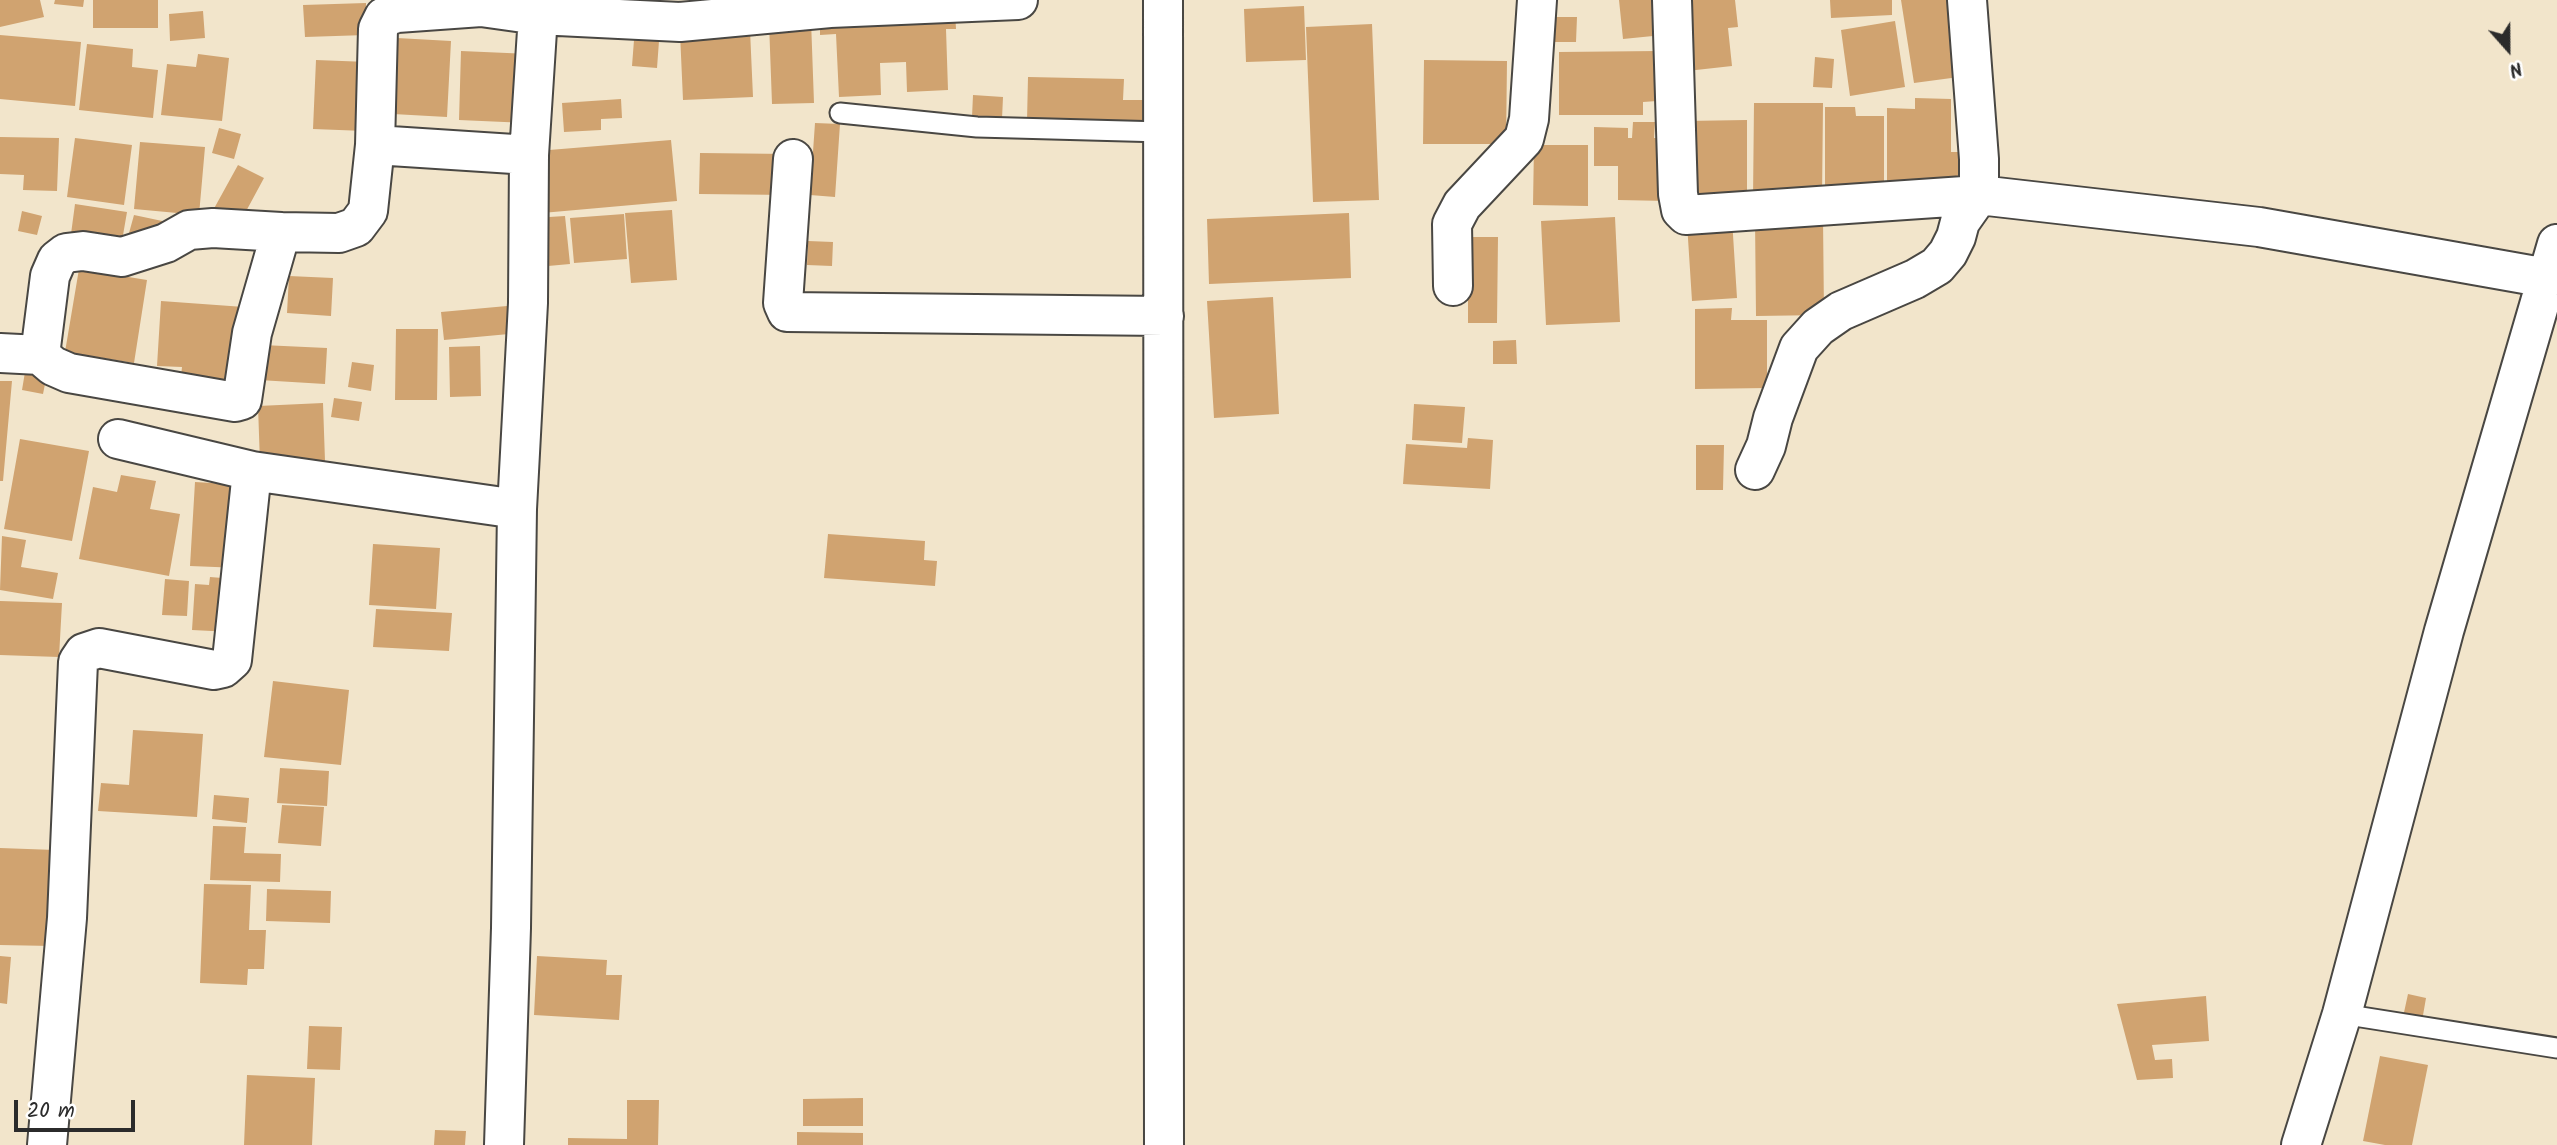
<!DOCTYPE html>
<html>
<head>
<meta charset="utf-8">
<style>
  body { margin:0 }
  #map { position:relative; width:2557px; height:1145px; overflow:hidden; background:#f2e5cb; font-family:Kalam,sans-serif }
  canvas { display:block }
  .north { position:absolute; left:2473px; top:14px; width:70px; height:70px; -webkit-text-stroke:5px #fff; paint-order:stroke; rotate:159deg; font-size:19px; font-weight:700; line-height:28px; text-align:center; color:#2b2b2b }
  .north::after { content:''; display:block; margin:auto; width:24px; height:32px; background:#2b2b2b; clip-path:polygon(50% 0,100% 100%,50% 72%,0 100%) }
  .scale { position:absolute; left:14px; top:1100px; width:121px; height:32px; box-sizing:border-box; border:4px solid #2b2b2b; border-top:0; padding-left:9px; font-size:21px; line-height:24px; white-space:nowrap; color:#2b2b2b; -webkit-text-stroke:5px #fff; paint-order:stroke }
</style>
</head>
<body>
<div id="map">
<canvas width="2557" height="1145"></canvas>
<div class="north">N</div>
<div class="scale">20 m</div>
</div>
<script>
const c = document.querySelector('canvas').getContext('2d');
c.lineJoin = 'round';
function fillPath(path, color) {
  c.fillStyle = color;
  c.fill(path, 'evenodd');
}
function shape(rows) {
  const path = new Path2D();
  for (const r of rows) {
    path.moveTo(r[0], r[1]);
    for (let i = 2; i < r.length; i += 2) path.lineTo(r[i], r[i + 1]);
  }
  return path;
}
function stroke(path, color, width, dash) {
  c.strokeStyle = color;
  c.lineWidth = width;
  c.lineCap = dash ? 'butt' : 'round';
  c.setLineDash(dash || []);
  c.stroke(path);
}
const building = shape([
  [0,0,40,0,44,17,0,27],
  [55,0,84,0,83,7,54,4],
  [93,0,158,0,158,28,93,28],
  [1619,0,1659,0,1663,35,1623,39],
  [1679,0,1735,0,1738,27,1728,28,1732,66,1687,71],
  [1830,0,1892,0,1892,15,1831,18],
  [1901,0,1948,0,1959,77,1914,83],
  [366,3,366,35,305,37,303,5],
  [1304,6,1306,60,1246,62,1244,9],
  [203,11,205,38,170,41,169,14],
  [955,12,956,29,946,29,948,90,907,92,906,62,880,63,881,95,839,97,836,34,820,35,820,19],
  [1545,17,1577,17,1576,42,1545,42],
  [811,20,814,103,772,104,769,22],
  [1895,21,1905,87,1850,96,1841,30],
  [1372,24,1379,200,1313,202,1306,27],
  [750,30,753,97,683,100,680,33],
  [0,35,81,42,75,106,0,99],
  [397,38,451,41,447,117,393,114],
  [634,40,659,41,657,68,632,66],
  [87,44,133,49,132,67,158,70,153,118,79,110],
  [461,51,530,54,527,123,459,120],
  [1658,51,1657,101,1643,102,1643,115,1559,115,1559,52],
  [198,54,229,58,222,121,161,115,167,64,196,67],
  [1815,57,1834,59,1832,88,1813,87],
  [316,60,368,62,365,131,313,129],
  [1424,60,1507,61,1506,144,1423,144],
  [1028,77,1124,79,1123,100,1152,100,1151,125,1027,121],
  [973,95,1003,97,1002,119,972,117],
  [1915,98,1951,99,1951,152,1963,152,1963,191,1887,191,1887,108,1915,109],
  [621,99,622,118,601,119,601,130,564,132,562,103],
  [1754,103,1823,103,1822,199,1753,199],
  [1825,107,1855,107,1856,116,1884,116,1884,192,1825,192],
  [1747,120,1747,201,1684,202,1685,121],
  [1633,122,1655,122,1654,138,1669,138,1668,201,1618,200,1618,166,1594,166,1594,127,1628,128,1628,138,1632,138],
  [815,123,840,124,835,197,810,195],
  [219,128,241,134,234,159,212,153],
  [0,137,59,138,57,191,23,190,24,175,0,174],
  [75,138,132,145,124,205,67,197],
  [671,140,677,201,542,213,537,151],
  [140,142,205,147,199,215,134,209],
  [1534,145,1588,145,1588,206,1533,205],
  [700,153,789,154,789,195,699,194],
  [238,165,264,178,237,228,211,214],
  [75,204,127,212,122,241,71,234],
  [672,210,677,280,631,283,625,213],
  [22,211,42,216,37,235,18,231],
  [1349,213,1351,278,1209,284,1207,219],
  [624,214,627,259,574,263,570,218],
  [134,215,167,222,164,241,129,233],
  [565,216,570,264,537,267,533,218],
  [1615,217,1620,322,1546,325,1541,221],
  [1823,218,1824,315,1756,316,1755,219],
  [1732,219,1737,298,1692,301,1687,223],
  [1468,237,1498,237,1497,323,1468,323],
  [808,241,833,242,832,266,807,265],
  [79,269,147,280,134,363,65,352],
  [289,276,333,278,331,316,287,313],
  [1273,297,1279,414,1214,418,1207,301],
  [161,301,244,307,238,391,180,386,182,367,157,366],
  [507,306,509,334,444,340,441,312],
  [1732,308,1731,320,1767,320,1767,388,1695,389,1695,309],
  [396,329,438,329,437,400,395,400],
  [1516,340,1517,364,1493,364,1493,341],
  [262,345,327,348,325,384,259,380],
  [480,346,481,396,450,397,449,347],
  [352,362,374,365,371,391,348,387],
  [26,366,48,369,43,394,22,390],
  [0,381,12,381,3,481,0,481],
  [334,398,362,402,359,421,331,417],
  [323,403,325,461,260,463,258,406],
  [1414,404,1465,407,1462,443,1412,440],
  [1468,438,1493,440,1490,489,1403,484,1406,444,1467,448],
  [20,439,89,451,72,541,4,529],
  [1696,445,1724,445,1723,490,1696,490],
  [121,475,156,481,150,509,180,514,169,576,79,559,93,487,117,492],
  [195,482,245,485,240,568,190,566],
  [828,534,925,541,924,560,937,561,935,586,824,578],
  [2,536,26,540,21,567,58,573,53,599,0,590],
  [373,544,440,548,436,609,369,605],
  [210,577,235,579,232,632,192,630,195,584,209,585],
  [165,579,189,581,187,616,162,615],
  [0,601,62,603,59,657,0,655],
  [376,609,452,613,449,651,373,647],
  [273,681,349,690,341,765,264,757],
  [133,730,203,734,197,817,98,811,101,783,129,785],
  [280,768,329,771,327,806,277,803],
  [214,795,249,798,247,823,212,819],
  [282,805,324,807,321,846,278,843],
  [213,826,246,827,244,853,281,854,280,882,210,880],
  [0,848,55,850,52,946,0,945],
  [204,884,251,885,249,930,266,930,264,969,248,969,247,985,200,983],
  [267,889,331,891,330,923,266,921],
  [0,956,11,957,7,1004,0,1003],
  [537,956,607,960,606,975,622,975,619,1020,534,1015],
  [2408,994,2426,998,2422,1021,2403,1017],
  [2206,996,2209,1041,2152,1045,2155,1060,2172,1059,2173,1078,2137,1080,2117,1004],
  [309,1026,342,1027,340,1070,307,1069],
  [2380,1056,2428,1065,2412,1145,2385,1145,2363,1141],
  [247,1075,315,1078,312,1145,244,1145],
  [863,1098,863,1126,803,1126,803,1099],
  [627,1100,659,1100,658,1145,568,1145,568,1138,627,1139],
  [435,1130,466,1131,465,1145,434,1145],
  [797,1132,863,1133,863,1145,797,1145]
]);
const lane = shape([
  [840,113,977,127,1163,132],
  [2342,1014,2557,1048]
]);
const street = shape([
  [1163,0,1164,1145],
  [1672,0,1678,194,1681,210,1686,215,1979,195,1960,222,1956,237,1948,253,1937,266,1915,279,1841,311,1818,327,1799,348,1773,418,1766,446,1755,470],
  [1967,0,1979,159,1979,195,2259,227,2547,278],
  [375,145,529,155],
  [793,159,783,303,787,312,1164,316],
  [1453,286,1452,224,1462,205,1524,139,1529,119,1537,0],
  [0,353,40,355,53,366,69,373,235,402,242,400,252,333,281,232,339,233,356,227,368,211,375,145,378,29,384,17,397,13,481,7,538,15,680,22,830,8,1018,0],
  [40,355,50,276,57,260,66,253,83,251,122,257,166,243,189,230,213,228,281,232],
  [118,439,252,471,517,509],
  [47,1145,67,918,78,662,84,653,99,648,214,670,223,668,232,660,252,471],
  [504,1145,511,928,517,509,528,303,529,155,538,15],
  [2301,1145,2342,1014,2444,631,2557,244]
]);
fillPath(building, '#d0a370');
stroke(lane, '#494743', 23);
stroke(street, '#494743', 42);
stroke(lane, '#fff', 19);
stroke(street, '#fff', 38);
</script>
</body>
</html>
